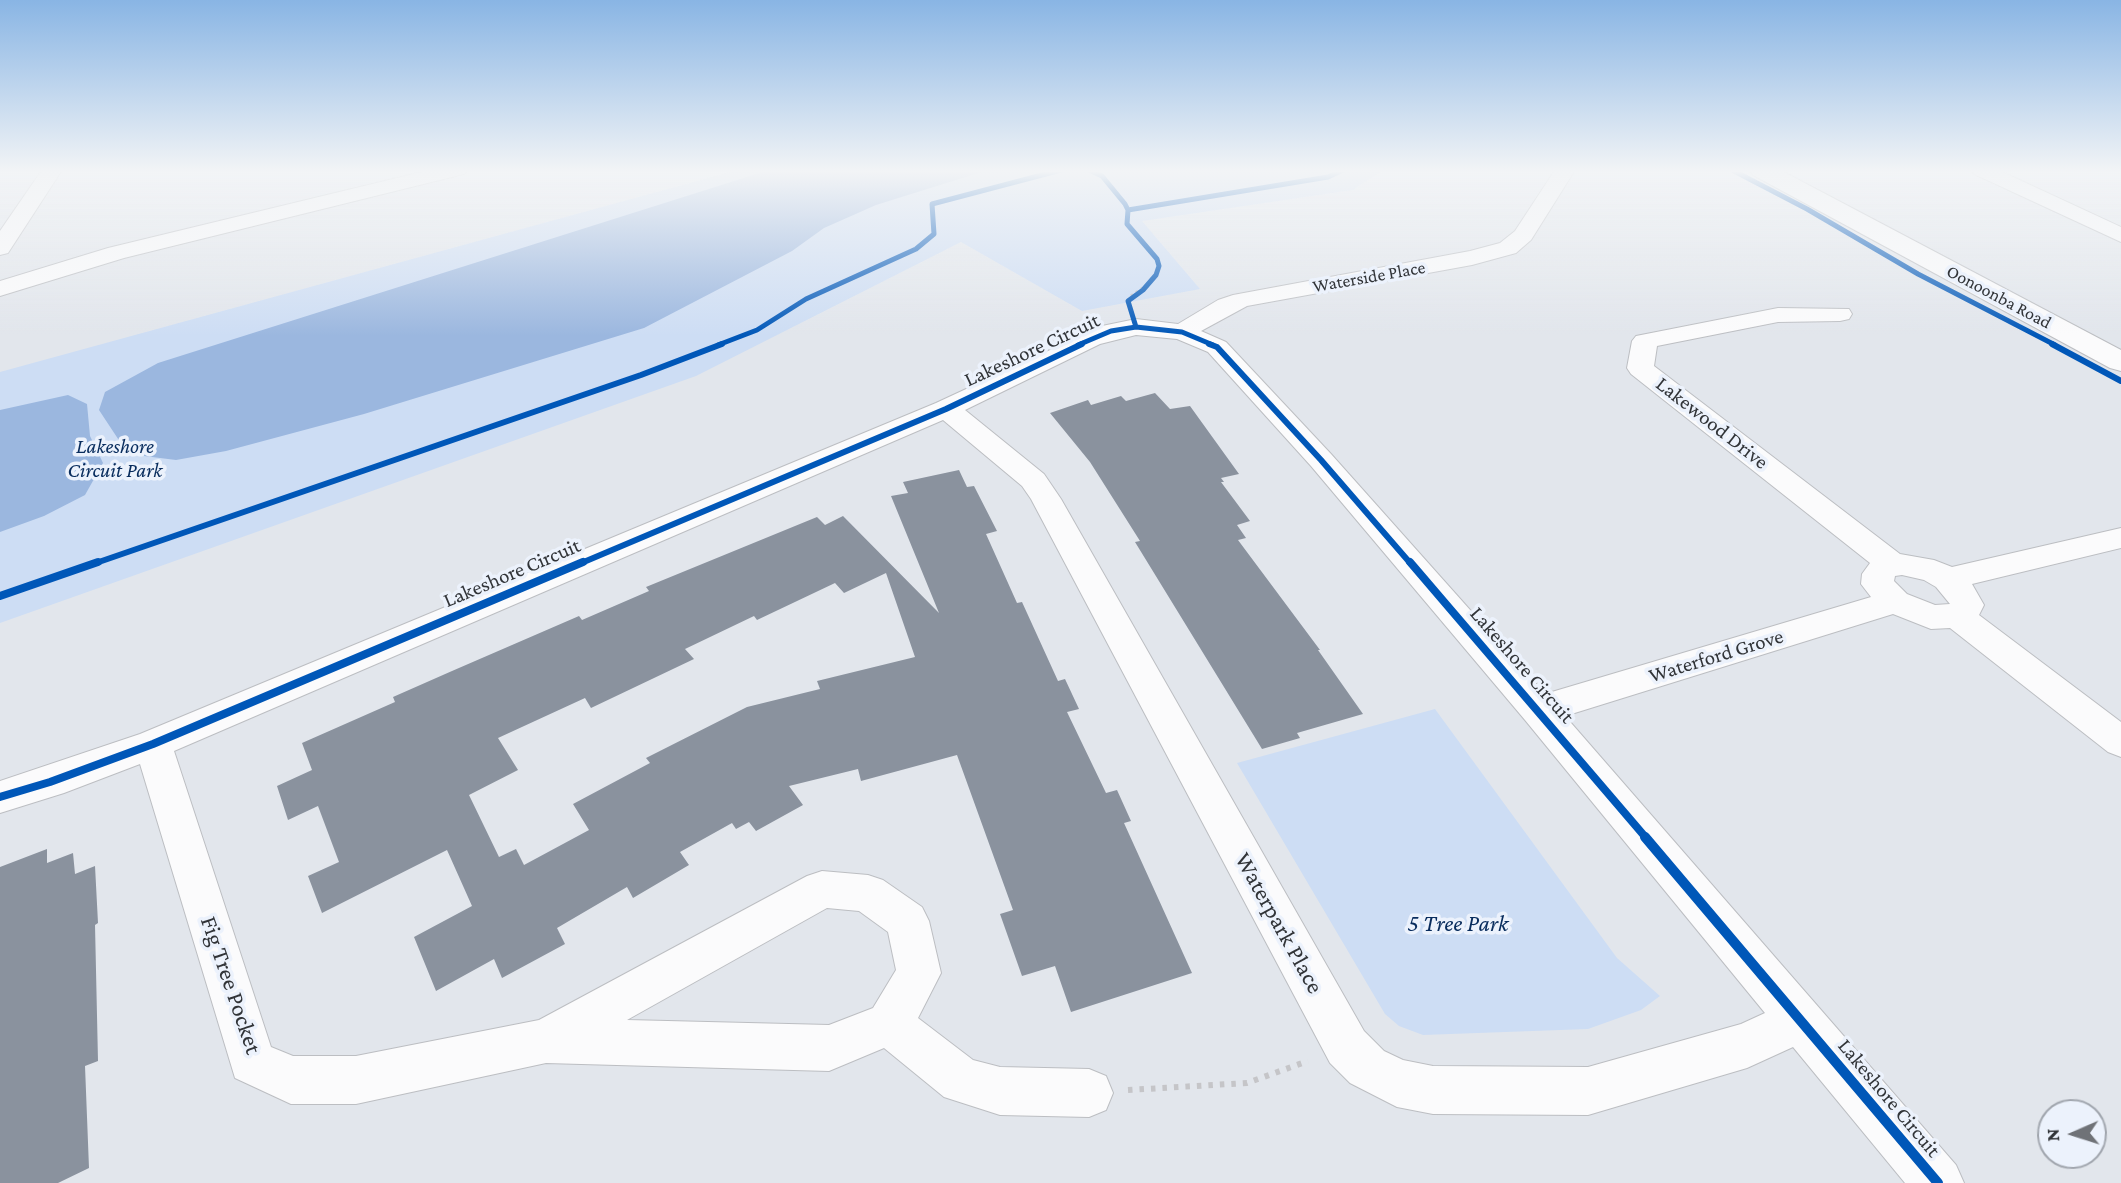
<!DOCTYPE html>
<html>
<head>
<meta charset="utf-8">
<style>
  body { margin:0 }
  #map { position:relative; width:2121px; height:1183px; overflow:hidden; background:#e2e6ec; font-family:"Crimson Pro",serif }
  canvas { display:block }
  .north { position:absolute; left:2037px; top:1099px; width:70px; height:70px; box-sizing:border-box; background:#ecf2fc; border:2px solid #a1a6ae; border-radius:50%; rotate:267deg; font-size:19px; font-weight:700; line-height:28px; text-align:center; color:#313438 }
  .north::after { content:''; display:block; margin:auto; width:24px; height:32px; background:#6f7277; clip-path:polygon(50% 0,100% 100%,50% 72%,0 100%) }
</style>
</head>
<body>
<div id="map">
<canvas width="2121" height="1183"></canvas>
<div class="north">N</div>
</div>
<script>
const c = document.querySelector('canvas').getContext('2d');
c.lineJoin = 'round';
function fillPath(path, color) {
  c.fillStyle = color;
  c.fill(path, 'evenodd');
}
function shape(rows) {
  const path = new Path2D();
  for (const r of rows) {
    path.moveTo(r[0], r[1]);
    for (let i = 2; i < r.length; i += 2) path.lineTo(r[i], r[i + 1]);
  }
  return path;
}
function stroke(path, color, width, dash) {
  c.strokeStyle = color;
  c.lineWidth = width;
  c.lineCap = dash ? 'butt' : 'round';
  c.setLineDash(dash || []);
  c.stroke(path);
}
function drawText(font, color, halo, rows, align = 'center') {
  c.font = font + ' "Crimson Pro",serif';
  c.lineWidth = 7;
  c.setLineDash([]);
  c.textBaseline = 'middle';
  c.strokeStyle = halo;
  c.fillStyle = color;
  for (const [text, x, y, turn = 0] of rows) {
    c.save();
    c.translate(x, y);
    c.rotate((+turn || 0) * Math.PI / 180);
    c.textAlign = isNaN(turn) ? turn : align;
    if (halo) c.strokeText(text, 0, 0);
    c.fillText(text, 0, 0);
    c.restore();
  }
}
const green = shape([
  [737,170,1383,170,1353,190,1142,221,1200,289,1082,311,961,242,696,376,0,623,0,372],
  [1435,709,1617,958,1660,996,1641,1010,1588,1029,1423,1035,1399,1026,1385,1014,1237,763]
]);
const water = shape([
  [769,170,988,170,876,205,824,228,792,251,644,328,364,414,226,451,176,460,128,454,99,410,105,392,158,363],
  [68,395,87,404,90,436,103,463,85,495,44,516,0,532,0,410]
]);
const building = shape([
  [1155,393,1170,409,1190,406,1239,474,1221,478,1224,482,1221,482,1250,521,1237,525,1246,538,1238,540,1320,650,1318,650,1363,714,1297,733,1300,738,1262,749,1135,542,1140,541,1090,462,1050,413,1088,400,1091,405,1121,396,1126,401],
  [959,470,967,487,974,486,997,531,986,534,1017,603,1022,602,1058,681,1065,679,1079,709,1067,712,1106,793,1117,790,1131,821,1124,823,1192,973,1071,1012,1055,966,1022,976,1000,914,1013,910,957,755,861,781,858,769,789,786,803,805,756,831,749,822,736,829,732,823,680,852,689,865,633,898,627,887,557,928,565,944,502,978,494,959,436,991,414,937,472,906,447,850,322,913,308,876,339,862,318,806,288,820,277,786,312,770,302,743,395,702,393,697,452,671,579,616,582,620,649,591,646,587,817,517,825,525,843,516,939,613,891,496,908,493,903,482],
  [886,573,915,657,817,681,820,689,747,707,646,758,650,763,573,804,589,830,524,865,516,849,499,857,469,795,518,770,498,738,585,698,591,708,694,659,685,649,754,616,757,620,835,583,844,593],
  [47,849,47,863,73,853,75,874,95,866,98,923,95,925,98,1061,85,1066,89,1168,58,1183,0,1183,0,867]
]);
const pathFar3 = shape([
  [1089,170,1102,176],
  [1125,204,1128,210,1127,224,1153,252,1159,266,1151,282,1129,297,1128,303],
  [1128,210,1328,177,1343,170],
  [718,345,757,330,806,299,916,249,934,234,932,204,1061,170]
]);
const pathFar2 = shape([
  [93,564,641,375,722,344]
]);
const pathFar1 = shape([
  [0,596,98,562]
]);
const path = shape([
  [1128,1090,1247,1083,1308,1061]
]);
const street = shape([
  [42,170,62,170,8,253,0,255,0,231,42,170],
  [430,170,467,170,464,174,124,258,0,296,0,281,108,248,430,170],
  [1555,170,1575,170,1531,240,1516,253,1472,265,1247,306,1201,331,1226,342,1331,454,1545,694,1871,597,1861,584,1862,574,1870,563,1631,374,1627,368,1632,341,1636,336,1778,308,1849,309,1852,314,1849,319,1840,321,1778,322,1657,346,1654,366,1900,554,1934,560,1952,567,2121,528,2121,548,1972,584,1984,605,1979,615,2121,722,2121,757,2108,752,1950,628,1931,629,1893,614,1565,716,1956,1165,1964,1183,1905,1183,1793,1047,1747,1068,1588,1115,1433,1114,1397,1107,1350,1083,1330,1063,1031,499,1022,486,943,420,174,751,271,1047,293,1056,356,1056,539,1020,807,876,822,871,868,875,883,880,922,907,929,921,941,973,918,1018,973,1060,1000,1067,1089,1069,1106,1076,1113,1093,1106,1110,1089,1117,1000,1115,944,1097,884,1048,829,1071,546,1063,356,1104,291,1104,235,1078,140,764,64,793,0,813,0,781,140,734,936,403,1102,326,1136,319,1178,324,1218,300,1233,295,1470,251,1500,243,1515,231,1555,170],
  [1136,335,1177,339,1208,352,1311,466,1525,720,1765,1013,1741,1024,1588,1067,1433,1066,1403,1060,1384,1051,1364,1031,1061,499,1044,474,965,410,1100,344,1136,335],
  [1902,575,1924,580,1936,587,1950,604,1935,605,1907,594,1894,581,1895,576,1902,575],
  [827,908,859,911,888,932,896,970,873,1008,829,1025,627,1020,827,908],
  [1971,170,1998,170,2121,227,2121,242,1974,174,1971,170]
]);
const secondary = shape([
  [1749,170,1780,170,2121,350,2121,371,2110,368,1753,175,1749,170]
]);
const cyclewayFar3 = shape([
  [1089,170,1102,176,1125,204,1128,210,1127,224,1157,259,1159,266,1156,275,1143,290,1128,301,1136,327],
  [1732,170,1807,209,1918,274,2055,345],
  [1128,210,1328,177,1343,170],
  [718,345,757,330,806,299,916,249,934,234,932,204,1061,170],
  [1078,345,1111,331,1136,327,1182,332,1213,345]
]);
const cyclewayFar2 = shape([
  [1209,344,1217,347,1321,460,1411,564],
  [2052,344,2121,381],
  [93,564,641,375,722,344],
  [579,564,946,409,1082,344]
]);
const cyclewayFar1 = shape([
  [1410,562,1647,839],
  [0,596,98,562],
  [0,797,50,782,153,744,583,562]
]);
const cycleway = shape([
  [1645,837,1938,1183]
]);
const farStreetnames = [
  ["Waterside Place",1369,277,-10],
  ["Oonoonba Road",1999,297,28]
];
const streetNames = [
  ["Lakeshore Circuit",1032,350,-25],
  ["Lakewood Drive",1712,423,38],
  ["Lakeshore Circuit",512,573,-23],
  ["Waterford Grove",1716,656,-17],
  ["Lakeshore Circuit",1522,665,49],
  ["Lakeshore Circuit",1889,1098,50]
];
const parkNames = [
  ["Lakeshore",115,447],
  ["Circuit Park",115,471]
];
const nearStreetnames = [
  ["Waterpark Place",1279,923,61],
  ["Fig Tree Pocket",231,985,71]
];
const nearParknames = [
  ["5 Tree Park",1458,924]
];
fillPath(green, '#cdddf4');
fillPath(water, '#9bb7df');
fillPath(building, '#8a929e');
stroke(street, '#bcbec2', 2);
stroke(secondary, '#bcbec2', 2);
stroke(pathFar3, '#c5c5c8', 2.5, [2.5, 3.5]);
stroke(pathFar2, '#c5c5c8', 3.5, [2.5, 4.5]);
stroke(pathFar1, '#c5c5c8', 4.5, [3.5, 6]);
stroke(path, '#c5c5c8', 6, [4.5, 7]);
fillPath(street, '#fbfbfc');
fillPath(secondary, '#fbfbfc');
stroke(cyclewayFar3, '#0057b8', 5);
stroke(cyclewayFar2, '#0057b8', 6);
stroke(cyclewayFar1, '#0057b8', 8);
stroke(cycleway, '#0057b8', 10);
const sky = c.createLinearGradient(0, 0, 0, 336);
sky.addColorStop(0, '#89b5e4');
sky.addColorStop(0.51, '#f2f4f6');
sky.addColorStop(1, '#f2f4f600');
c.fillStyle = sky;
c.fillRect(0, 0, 2121, 336);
drawText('18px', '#313438', '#ecf2fc', farStreetnames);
drawText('21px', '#313438', '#ecf2fc', streetNames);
drawText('italic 21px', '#082c5d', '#ecf2fc', parkNames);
drawText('24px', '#313438', '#ecf2fc', nearStreetnames);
drawText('italic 24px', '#082c5d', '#ecf2fc', nearParknames);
</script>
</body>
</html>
